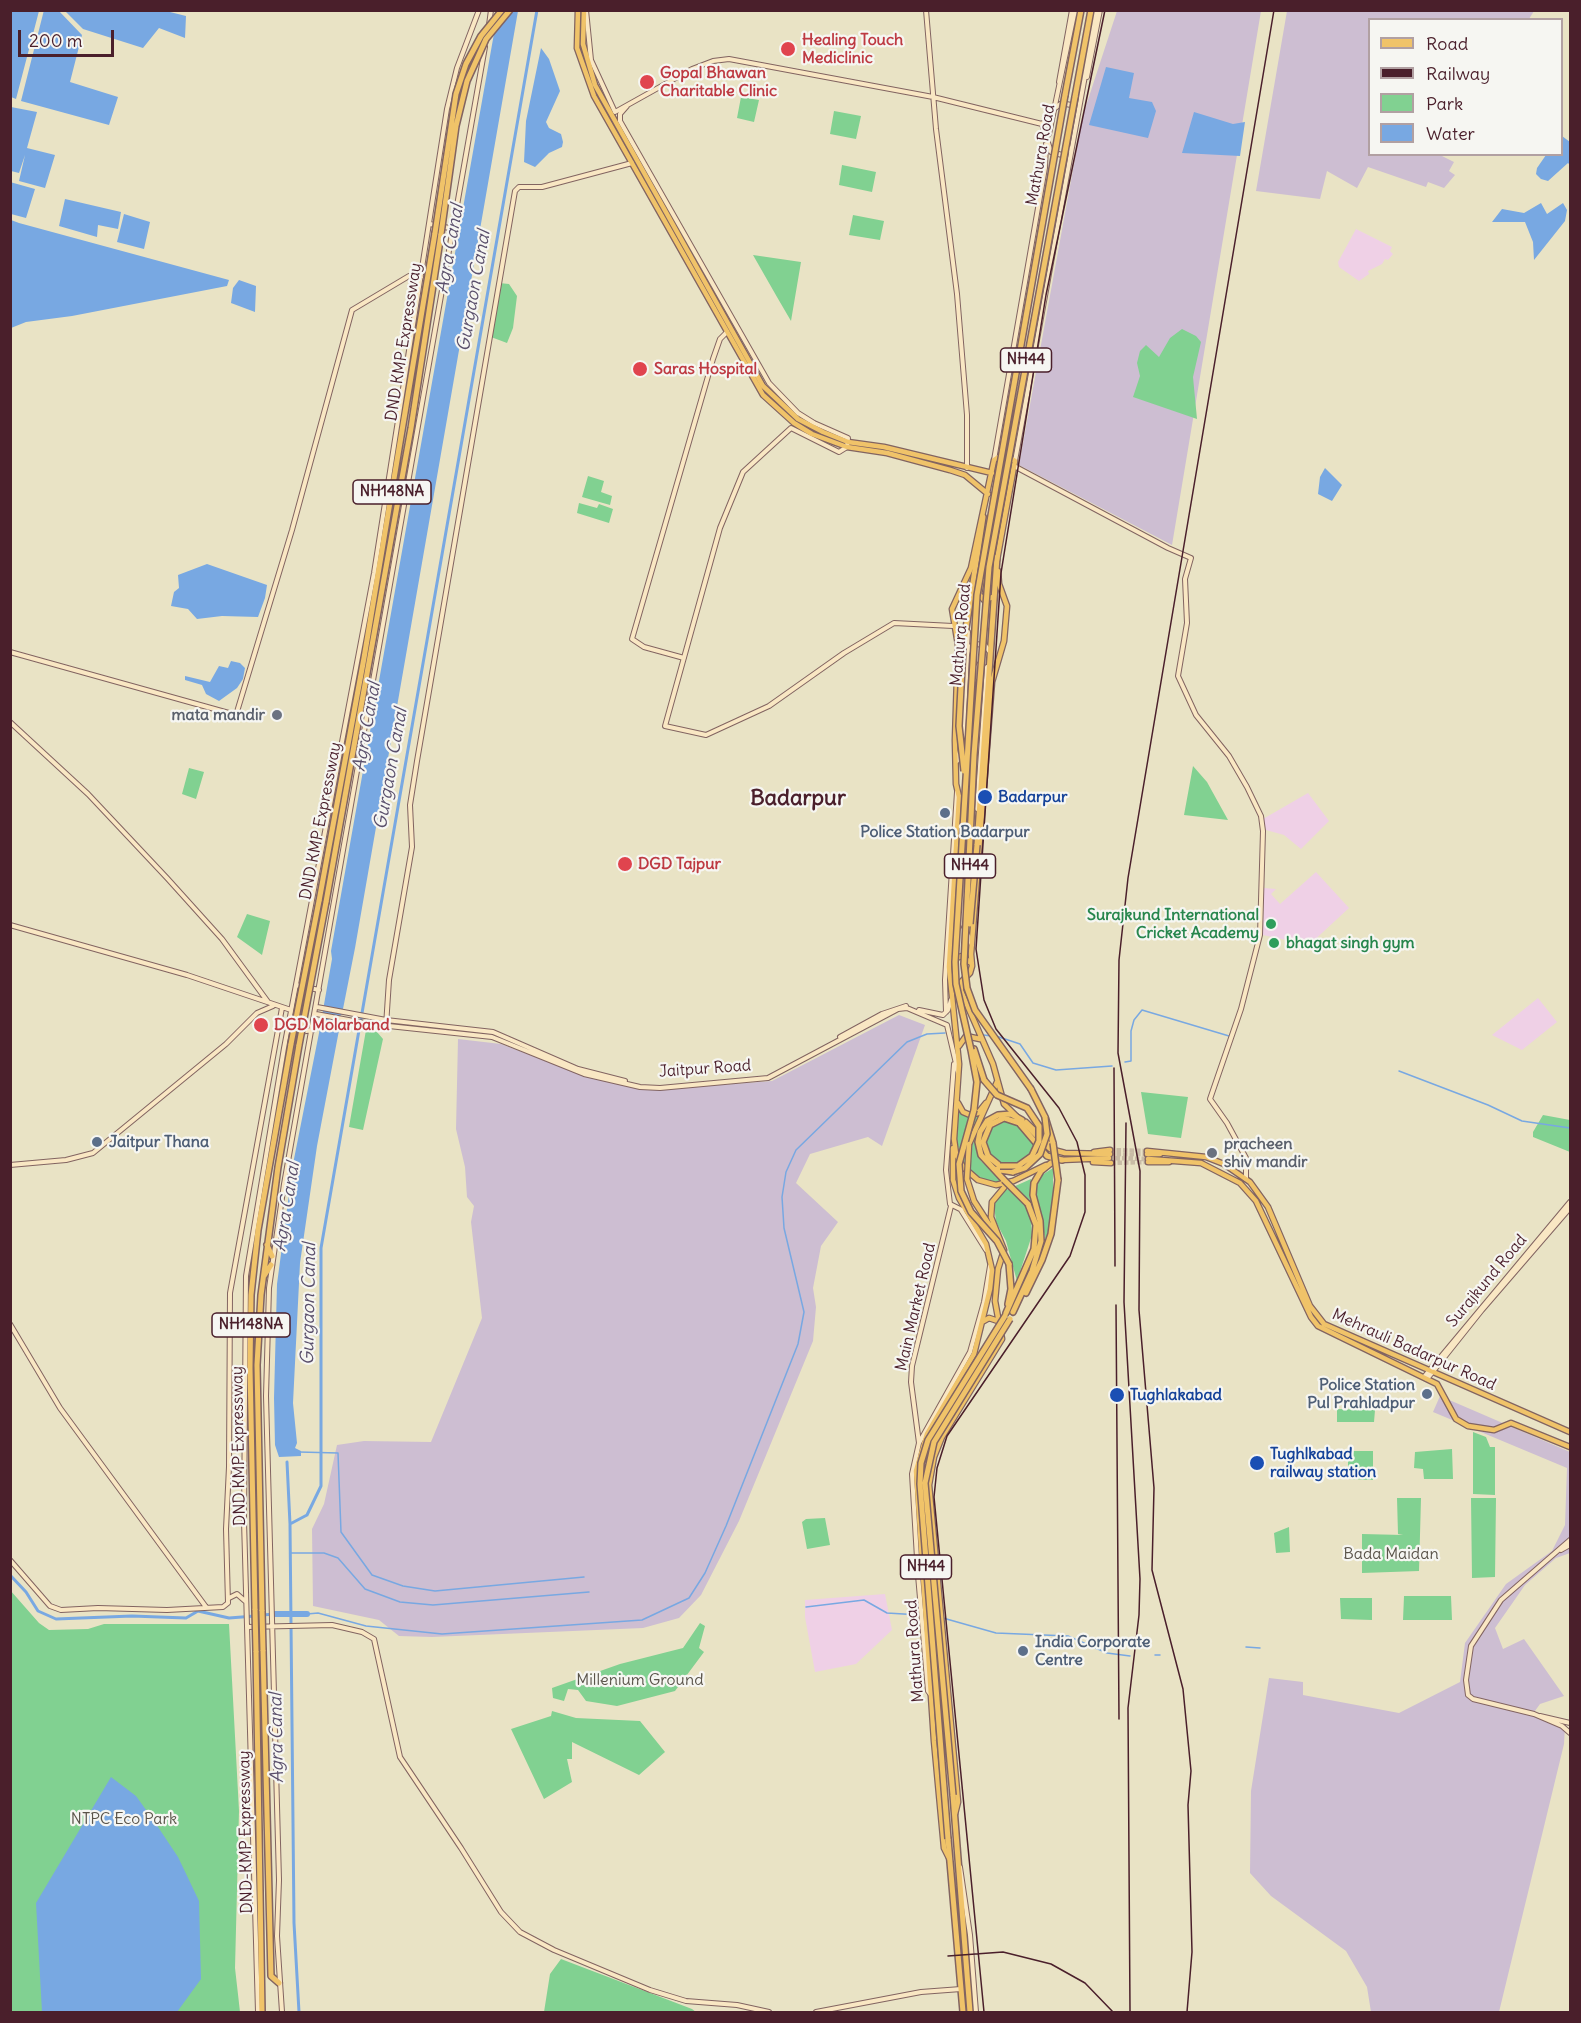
<!DOCTYPE html>
<html>
<head>
<meta charset="utf-8">
<style>
  body { margin:0 }
  #map { position:relative; width:1581px; height:2023px; overflow:hidden; background:#e9e3c5; font-family:Delius,sans-serif }
  canvas { display:block }
  .frame { position:absolute; inset:0; border:12px solid #4a1f2b; pointer-events:none }
  .legend { position:absolute; left:1368px; top:18px; width:195px; height:138px; box-sizing:border-box; background:#f6f6f2; border:2px solid #b1a0a2; margin:0; padding:8px 10px; list-style:none; font-size:18px; color:#4a1f2b }
  .legend li { display:flex; align-items:center; gap:12px; height:30px }
  .legend b { width:30px; border:2px solid #b1a0a2 }
  .scale { position:absolute; left:18px; top:30px; width:96px; height:27px; box-sizing:border-box; border:3px solid #4a1f2b; border-top:0; padding-left:8px; font-size:18px; line-height:21px; white-space:nowrap; color:#4a1f2b; -webkit-text-stroke:4px #f6f6f2; paint-order:stroke }
</style>
</head>
<body>
<div id="map">
<canvas width="1581" height="2023"></canvas>
<div class="frame"></div>
<ul class="legend">
<li><b style="height:8px;background:#f0c369"></b>Road</li>
<li><b style="height:8px;background:#4a1f2b"></b>Railway</li>
<li><b style="height:16px;background:#81d191"></b>Park</li>
<li><b style="height:16px;background:#78a8e2"></b>Water</li>
</ul>
<div class="scale">200 m</div>
</div>
<script>
const c = document.querySelector('canvas').getContext('2d');
c.lineJoin = 'round';
function fillPath(path, color) {
  c.fillStyle = color;
  c.fill(path, 'evenodd');
}
function shape(rows) {
  const path = new Path2D();
  for (const r of rows) {
    path.moveTo(r[0], r[1]);
    for (let i = 2; i < r.length; i += 2) path.lineTo(r[i], r[i + 1]);
  }
  return path;
}
function stroke(path, color, width, dash) {
  c.strokeStyle = color;
  c.lineWidth = width;
  c.lineCap = dash ? 'butt' : 'round';
  c.setLineDash(dash || []);
  c.stroke(path);
}
function drawText(font, color, halo, rows, align = 'center') {
  c.font = font + ' Delius,sans-serif';
  c.lineWidth = 4.5;
  c.setLineDash([]);
  c.textBaseline = 'middle';
  c.strokeStyle = halo;
  c.fillStyle = color;
  for (const [text, x, y, turn = 0] of rows) {
    c.save();
    c.translate(x, y);
    c.rotate((+turn || 0) * Math.PI / 180);
    c.textAlign = isNaN(turn) ? turn : align;
    if (halo) c.strokeText(text, 0, 0);
    c.fillText(text, 0, 0);
    c.restore();
  }
}
const built = shape([
  [1356,229,1392,247,1390,251,1393,254,1388,260,1385,259,1382,264,1368,271,1369,274,1359,281,1339,267,1338,262],
  [1308,793,1329,821,1301,849,1284,835,1266,830,1263,819],
  [1316,872,1349,908,1309,945,1263,935,1264,888,1276,889,1271,894,1280,904],
  [1538,998,1557,1022,1522,1050,1492,1035],
  [885,1594,892,1630,856,1664,815,1672,805,1617,805,1600]
]);
const industrial = shape([
  [1117,11,1261,11,1172,545,1019,465,1083,115],
  [1287,11,1287,10,1534,11,1529,19,1370,20,1370,154,1440,155,1454,162,1449,171,1455,175,1444,188,1428,182,1426,187,1368,167,1357,188,1327,171,1320,199,1256,191],
  [899,1015,925,1025,882,1146,868,1137,810,1154,796,1183,838,1222,821,1246,813,1288,816,1307,813,1341,739,1521,701,1595,679,1618,643,1628,432,1637,399,1636,379,1620,313,1606,312,1529,324,1504,337,1445,364,1441,431,1442,482,1318,471,1222,474,1206,467,1197,465,1167,456,1129,458,1039,501,1044,564,1068,642,1088,667,1089,772,1081],
  [1440,1396,1570,1452,1570,1553,1556,1558,1525,1585,1495,1628,1503,1649,1524,1639,1564,1696,1540,1704,1532,1715,1549,1717,1565,1726,1564,1744,1499,2012,1371,2012,1367,1987,1346,1951,1271,1896,1250,1873,1251,1791,1269,1678,1303,1682,1303,1695,1399,1713,1460,1682,1465,1643,1506,1584,1552,1551,1565,1525,1567,1468,1433,1412]
]);
const green = shape([
  [741,97,759,100,754,122,737,118],
  [834,111,861,116,856,139,830,134],
  [842,165,876,172,872,192,839,185],
  [853,215,884,221,880,240,849,235],
  [753,255,801,262,791,321,777,297],
  [499,283,509,284,517,296,513,328,507,343,491,337],
  [1182,329,1196,336,1201,342,1193,377,1197,419,1133,397,1140,376,1137,363,1140,351,1146,345,1159,357,1170,338],
  [588,476,604,481,601,492,612,496,610,505,582,497],
  [579,503,597,508,599,504,613,509,609,523,577,513],
  [1193,766,1207,782,1228,820,1184,815],
  [189,768,204,772,196,799,182,794],
  [247,914,270,921,262,955,237,937],
  [366,1030,377,1032,383,1039,363,1130,349,1127],
  [1141,1092,1188,1097,1181,1138,1148,1134],
  [959,1110,973,1117,979,1116,966,1144,972,1146,976,1135,976,1150,981,1161,1003,1182,991,1182,979,1178,962,1162,956,1139],
  [1543,1115,1570,1120,1570,1152,1533,1137,1533,1132],
  [1003,1121,1016,1124,1034,1145,1029,1156,1018,1164,1002,1165,988,1153,985,1142,990,1128],
  [1053,1168,1053,1204,1046,1242,1035,1189,1042,1175],
  [1031,1179,1031,1202,1026,1205,1031,1220,1032,1235,1017,1281,1006,1241,996,1222,994,1204,1004,1191],
  [1337,1409,1375,1410,1374,1422,1337,1422],
  [1473,1432,1486,1437,1490,1447,1495,1447,1495,1495,1473,1494],
  [1452,1449,1453,1479,1424,1479,1423,1469,1414,1468,1415,1452],
  [1348,1451,1373,1451,1373,1480,1348,1479],
  [1397,1498,1421,1498,1419,1571,1362,1573,1362,1534,1403,1535,1398,1534],
  [1471,1498,1496,1498,1495,1577,1472,1578],
  [825,1518,830,1545,807,1549,802,1522,806,1519],
  [1289,1527,1290,1552,1276,1553,1274,1533],
  [10,1590,39,1623,49,1630,88,1629,104,1624,229,1624,239,1811,235,1968,240,2012,11,2012],
  [1404,1596,1451,1596,1452,1620,1403,1620],
  [1340,1598,1372,1598,1372,1620,1341,1619],
  [700,1623,705,1626,699,1648,704,1652,675,1691,617,1706,586,1701,578,1690,568,1689,564,1701,553,1698,552,1688,620,1664,683,1648],
  [552,1711,576,1718,640,1721,665,1752,639,1775,572,1742,572,1759,567,1759,572,1782,544,1799,511,1729,551,1716],
  [561,1959,692,2009,696,2012,544,2012,550,1974]
]);
const water = shape([
  [44,10,59,11,82,35,70,82,118,97,109,125,21,101],
  [10,11,39,11,16,99,11,97],
  [65,11,166,11,186,16,185,38,159,28,143,48,83,29],
  [498,11,518,11,355,948,342,1014,337,1019,340,1025,317,1146,300,1263,293,1403,297,1443,295,1448,301,1451,301,1456,279,1457,275,1445,274,1398,277,1284,293,1164,319,1033,332,959,331,951],
  [541,48,549,59,560,91,546,122,549,128,561,134,563,142,562,147,549,153,535,167,524,162,526,121],
  [1106,67,1134,73,1129,98,1152,102,1156,111,1148,138,1089,125],
  [11,107,37,112,27,148,55,155,45,188,19,181,25,155,19,173,11,171],
  [1194,112,1233,124,1245,122,1240,156,1182,153],
  [1562,136,1570,142,1570,165,1568,163,1548,181,1541,179,1536,174,1537,168,1546,155,1562,154],
  [10,182,35,189,26,218,11,214],
  [65,199,121,212,118,229,98,225,97,237,59,226],
  [1541,203,1547,214,1563,203,1567,210,1565,221,1534,260,1533,242,1525,222,1492,222,1502,209,1524,213],
  [124,214,150,222,144,249,117,242],
  [11,220,19,223,229,280,227,286,72,316,26,322,11,328],
  [239,280,256,286,255,312,231,303,233,288],
  [1325,468,1342,485,1332,501,1318,494,1320,477],
  [207,564,267,585,265,598,258,617,222,616,197,619,188,609,171,606,174,592,179,588,178,575],
  [231,661,240,663,245,668,243,679,237,688,219,701,206,694,202,685,185,680,185,676,210,682,219,666,228,668],
  [111,1777,136,1796,154,1821,178,1857,199,1901,201,1979,177,2012,42,2012,36,1903]
]);
const stream = shape([
  [984,1035,991,1036],
  [996,1036,1020,1044,1033,1063,1056,1070,1112,1066],
  [1125,1062,1131,1061,1131,1031,1134,1020,1142,1010,1229,1036],
  [1399,1071,1488,1105,1522,1121,1570,1128],
  [299,1452,338,1453,341,1532,372,1575,403,1586,435,1591,584,1577],
  [291,1553,324,1553,338,1558,365,1589,400,1602,433,1605,589,1592],
  [806,1607,864,1600,887,1613,920,1615],
  [307,1614,318,1613,366,1626,442,1634,642,1620,689,1598,705,1573,726,1526,798,1344,804,1312,784,1228,782,1197,786,1172,796,1150,907,1042,927,1034,945,1033],
  [943,1618,996,1633,1068,1636,1107,1653,1130,1656],
  [1246,1647,1260,1648],
  [1155,1655,1160,1655]
]);
const canal = shape([
  [287,1462,290,1524,294,1923,299,2012],
  [290,1524,307,1515,321,1486,321,1248,537,10],
  [10,1575,26,1592,38,1611,56,1619,132,1616,186,1618,198,1611,229,1618,255,1616],
  [262,1615,275,1614]
]);
const river = shape([
  [275,1614,307,1614]
]);
const primaryTunnel = shape([
  [1110,1150,1147,1151],
  [1110,1154,1147,1154],
  [1109,1158,1148,1159],
  [1111,1163,1148,1162]
]);
const secondary = shape([
  [586,10,591,60,615,112,692,69,713,61,729,59,933,97,1042,124,1051,152,1062,155,1071,148],
  [926,10,936,129,957,294,967,415,967,468],
  [489,25,491,10],
  [1087,77,1100,10],
  [1059,82,1072,10],
  [627,106,620,114,620,121,769,383,798,413,814,423,848,438,847,447,839,452,791,428,743,472,720,528,665,726,706,735,769,706,844,653,894,623,953,626],
  [1055,108,1062,103,1075,106],
  [1042,124,1052,115],
  [1049,134,1075,10],
  [430,224,454,229],
  [994,460,1045,168,1046,144],
  [1015,461,1097,10],
  [1014,466,1168,548,1191,558,1185,579,1187,623,1178,676,1196,715,1229,756,1247,787,1261,816,1263,831,1260,935,1241,1009,1210,1099,1227,1123,1246,1158,1246,1179],
  [967,648,968,632],
  [10,652,236,715,292,530,352,310,409,276,421,277],
  [684,658,644,647,632,639,713,359,720,339,727,332],
  [10,722,88,794,167,878,222,939,268,1002],
  [974,722,977,668,981,662],
  [957,761,963,740,967,655,969,647,975,644,985,645,989,651],
  [977,809,987,667],
  [968,822,962,922,972,945],
  [10,925,187,975,291,1010],
  [296,985,319,990],
  [317,1007,386,1020,493,1032,578,1069,625,1081],
  [919,1010,943,1015,948,1010,951,1000],
  [946,1012,945,980,957,792],
  [316,1014,370,1024,492,1037,584,1074,640,1087,660,1088,768,1078,898,1009,907,1008,947,1025,958,1072],
  [386,1026,389,980,412,847,410,805,417,761,515,191,519,187,542,187,632,163],
  [293,1033,313,1030],
  [840,1037,882,1014,906,1006],
  [954,1064,946,1170,950,1204,962,1210],
  [10,1165,66,1160,93,1153,226,1044,257,1013,273,1006],
  [961,1210,986,1250],
  [10,1324,60,1408,206,1607],
  [1424,1377,1570,1202],
  [1427,1379,1482,1310,1570,1208],
  [919,1443,911,1382,912,1366,951,1206],
  [1570,1540,1501,1600,1471,1646,1466,1680,1468,1695,1473,1699,1534,1714,1562,1726,1570,1733],
  [1561,1550,1570,1545],
  [10,1560,50,1606,61,1610,98,1608,167,1610,223,1607,228,1603,226,1529,229,1467,230,1293,282,1008],
  [229,1598,237,1594,245,1601],
  [247,1627,332,1625,362,1632,374,1639,400,1757,461,1848,501,1912,520,1932,554,1950,650,1990,686,2001,737,2005,769,2012],
  [931,1695,928,1691,918,1575,912,1474,919,1443,970,1352,984,1302,990,1266],
  [1540,1716,1570,1723],
  [960,1867,970,1935,976,2012],
  [258,2012,244,1521,246,1276,284,1048,374,573,447,109,457,68,479,10],
  [282,2012,277,1936,279,1880,266,1396,269,1288,284,1184,485,47],
  [816,2012,921,1992,961,1989]
]);
const primary = shape([
  [578,10,577,48,594,96,763,395,794,423,812,434,847,447,887,453,950,470,965,475,988,494],
  [584,10,583,44,595,85,763,386,798,419,823,432,848,442,884,447,992,473],
  [992,524,979,594,984,600,993,597],
  [997,560,1015,461,1003,454,994,460,971,568,952,609,958,645,955,740,956,784,959,797,949,967,959,1064,954,1139,956,1154,963,1167,978,1180,996,1185,1013,1181],
  [998,571,999,584,1007,606,1004,641,992,682,971,954,972,966,970,973,961,982,961,991,993,1064,1004,1104,1050,1149,1065,1153,1110,1154],
  [953,959,962,956,971,963],
  [959,1046,966,1036,980,1039],
  [958,1103,963,1112,970,1115,978,1113,986,1103],
  [1026,1122,1052,1147],
  [969,1144,997,1082],
  [1147,1151,1206,1157,1224,1164,1250,1182,1268,1207,1310,1306,1324,1324,1570,1432],
  [1094,1152,1110,1150],
  [1147,1154,1160,1154],
  [1148,1159,1201,1163,1240,1183,1256,1201,1311,1317,1318,1326,1437,1384,1456,1419,1468,1426,1494,1430,1511,1423,1570,1447],
  [1060,1160,1109,1158],
  [1093,1162,1111,1163],
  [1148,1162,1169,1162],
  [967,1179,974,1201,994,1232],
  [982,1322,989,1318,998,1321],
  [955,1814,958,1802,929,1485,934,1457,942,1437,1002,1339,995,1301,998,1269,1004,1250,991,1217,992,1202,1007,1184,1046,1165],
  [949,1858,944,1848,934,1741,916,1471,927,1434,974,1354,990,1289,992,1270,986,1244,959,1198,953,1180,953,1148]
]);
const highway = shape([
  [1065,95,1081,10],
  [1075,97,1091,10],
  [963,648,983,517],
  [977,845,997,557],
  [319,901,364,658,435,233],
  [326,902,411,428,441,234],
  [974,1049,984,1080],
  [971,1050,977,1082,974,1110],
  [1031,1089,1045,1117,1053,1143],
  [1000,1166,988,1156,983,1142,990,1125,1004,1118,1019,1123,1047,1156,1062,1160],
  [994,1169,1013,1172],
  [1004,1180,981,1155,978,1142,980,1132,987,1121,998,1115,1011,1114,1022,1120],
  [267,1245,272,1256],
  [264,1276,271,1265],
  [1026,1293,1042,1260,1051,1234,1058,1180],
  [1008,1304,1011,1289,1009,1264],
  [1013,1312,1032,1271,1041,1241,1040,1221,1033,1195,1034,1183,1041,1171,1051,1163],
  [1006,1313,1034,1249,1036,1225,1028,1204],
  [255,1610,250,1368,251,1295,258,1230,291,1044],
  [262,1611,257,1365,261,1295,278,1167,299,1045],
  [263,1650,271,1976,279,1983],
  [256,1651,262,2012],
  [953,1795,970,2012],
  [948,1839,963,2012]
]);
const rail = shape([
  [1114,1068,1115,1266],
  [1126,1123,1124,1302,1140,1579,1139,1615,1128,1708,1130,2012],
  [1116,1305,1119,1719],
  [948,1956,1003,1952,1051,1964,1085,1983,1113,2012],
  [984,2012,934,1497,937,1468,947,1436,1070,1256,1085,1212,1085,1175,1077,1142,1059,1108,996,1029,984,1000,976,949,1001,573,1046,295,1105,10],
  [1187,2012,1192,1952,1188,1805,1191,1771,1183,1689,1152,1570,1154,1488,1139,1310,1140,1171,1118,1053,1119,960,1128,878,1274,10]
]);
const primaryBridge = shape([
  [967,1179,969,1144]
]);
const highwayBridge = shape([
  [435,233,456,94,466,64,481,36,502,10],
  [441,234,456,126,467,81,486,39,510,10],
  [963,648,959,726,964,771],
  [970,924,977,845],
  [291,1044,319,901],
  [299,1045,326,902],
  [971,1050,956,984,955,962,977,595,1065,95],
  [984,1080,997,1095,1027,1108,1039,1126,1039,1141,1032,1156,1018,1166,1000,1166],
  [1031,1089,975,1010,967,988,964,964,974,755,989,567,1075,97],
  [974,1110,959,1164,961,1191,971,1212,997,1241,1009,1264],
  [1053,1143,1058,1180],
  [1013,1172,1025,1168,1040,1154,1047,1134,1045,1117],
  [1004,1180,1028,1204],
  [255,1610,256,1651],
  [262,1611,263,1650],
  [953,1795,925,1483,934,1442,1010,1319],
  [948,1839,920,1484,921,1463,928,1440,1005,1316]
]);
const markers = [
  [788,49,8,"#e0444e"],
  [647,82,8,"#e0444e"],
  [640,369,8,"#e0444e"],
  [277,715,6,"#6b7280"],
  [985,797,8,"#1a4fb4"],
  [945,813,6,"#5c6f8a"],
  [625,864,8,"#e0444e"],
  [1271,924,6,"#2e9e5b"],
  [1274,943,6,"#2e9e5b"],
  [261,1025,8,"#e0444e"],
  [97,1142,6,"#5c6f8a"],
  [1212,1153,6,"#6b7280"],
  [1427,1394,6,"#5c6f8a"],
  [1117,1395,8,"#1a4fb4"],
  [1257,1463,8,"#1a4fb4"],
  [1023,1651,6,"#5c6f8a"]
];
const shields = [
  [1026,360,51],
  [392,492,78],
  [970,866,51],
  [251,1325,78],
  [926,1567,51]
];
const shieldNames = [
  ["NH44",1026,360],
  ["NH148NA",392,492],
  ["NH44",970,866],
  ["NH148NA",251,1325],
  ["NH44",926,1567]
];
const healthNames = [
  ["Healing Touch",802,40],
  ["Mediclinic",802,58],
  ["Gopal Bhawan",660,73],
  ["Charitable Clinic",660,91],
  ["Saras Hospital",654,369],
  ["DGD Tajpur",638,864],
  ["DGD Molarband",274,1025]
];
const streetNames = [
  ["Mathura Road",1041,155,-80],
  ["DND KMP Expressway",404,342,-81],
  ["Mathura Road",961,635,-85],
  ["DND KMP Expressway",321,821,-79],
  ["Jaitpur Road",705,1069,-4],
  ["Surajkund Road",1487,1281,-50],
  ["Main Market Road",916,1307,-77],
  ["Mehrauli Badarpur Road",1414,1350,24],
  ["DND KMP Expressway",239,1446,-91],
  ["Mathura Road",915,1651,-94],
  ["DND-KMP Expressway",246,1832,-91]
];
const worshipNames = [
  ["mata mandir",265,715],
  ["pracheen",1224,1144,"left"],
  ["shiv mandir",1224,1162,"left"]
];
const transitNames = [
  ["Badarpur",998,797],
  ["Tughlakabad",1130,1395],
  ["Tughlkabad",1270,1454],
  ["railway station",1270,1472]
];
const serviceNames = [
  ["Police Station Badarpur",945,832,"center"],
  ["Jaitpur Thana",109,1142],
  ["Police Station",1415,1385,"right"],
  ["Pul Prahladpur",1415,1403,"right"],
  ["India Corporate",1035,1642],
  ["Centre",1035,1660]
];
const leisureNames = [
  ["Surajkund International",1259,915],
  ["Cricket Academy",1259,933],
  ["bhagat singh gym",1286,943,"left"]
];
const parkNames = [
  ["Bada Maidan",1391,1554],
  ["Millenium Ground",640,1680],
  ["NTPC Eco Park",124,1819]
];
const waterNames = [
  ["Agra Canal",450,249,-80],
  ["Gurgaon Canal",474,291,-80],
  ["Agra Canal",367,727,-80],
  ["Gurgaon Canal",391,769,-80],
  ["Agra Canal",287,1207,-81],
  ["Gurgaon Canal",309,1304,-89],
  ["Agra Canal",277,1738,-91]
];
const districtNames = [
  ["Badarpur",798,799]
];
fillPath(built, '#efd0e6');
fillPath(industrial, '#cdbed2');
fillPath(green, '#81d191');
fillPath(water, '#78a8e2');
stroke(stream, '#78a8e2', 1.5);
stroke(canal, '#78a8e2', 3);
stroke(river, '#78a8e2', 6);
stroke(primaryTunnel, '#c9bca6', 4.5, [4.5, 2]);
stroke(secondary, '#826461', 6);
stroke(primary, '#826461', 7);
stroke(highway, '#826461', 8);
stroke(secondary, '#f9e7c3', 4);
stroke(primary, '#f0c369', 4.5);
stroke(highway, '#f0c369', 5);
stroke(rail, '#4a1f2b', 1.5);
stroke(primaryBridge, '#826461', 7, []);
stroke(highwayBridge, '#826461', 8, []);
stroke(primaryBridge, '#f0c369', 4.5);
stroke(highwayBridge, '#f0c369', 5);
for (const [x, y, r, color] of markers) {
  const dot = new Path2D();
  dot.arc(x, y, r, 0, 2 * Math.PI);
  c.fillStyle = color;
  c.fill(dot);
  stroke(dot, '#f6f6f2', 2);
}
for (const [x, y, w] of shields) {
  const box = new Path2D();
  box.roundRect(x - w / 2, y - 12, w, 24, 4.5);
  c.fillStyle = '#f6f6f2';
  c.fill(box);
  stroke(box, '#4a1f2b', 1.5);
}
drawText('bold 15px', '#4a1f2b', null, shieldNames);
drawText('bold 16px', '#be3a42', '#f6f6f2', healthNames, 'left');
drawText('16px', '#4a1f2b', '#f6f6f2', streetNames);
drawText('bold 16px', '#5b616d', '#f6f6f2', worshipNames, 'right');
drawText('bold 16px', '#164399', '#f6f6f2', transitNames, 'left');
drawText('bold 16px', '#4e5e75', '#f6f6f2', serviceNames, 'left');
drawText('bold 16px', '#27864d', '#f6f6f2', leisureNames, 'right');
drawText('16px', '#5a544a', '#f6f6f2', parkNames);
drawText('italic 18px', '#5a4f6b', '#f6f6f2', waterNames);
drawText('bold 22px', '#4a1f2b', '#f6f6f2', districtNames);
</script>
</body>
</html>
